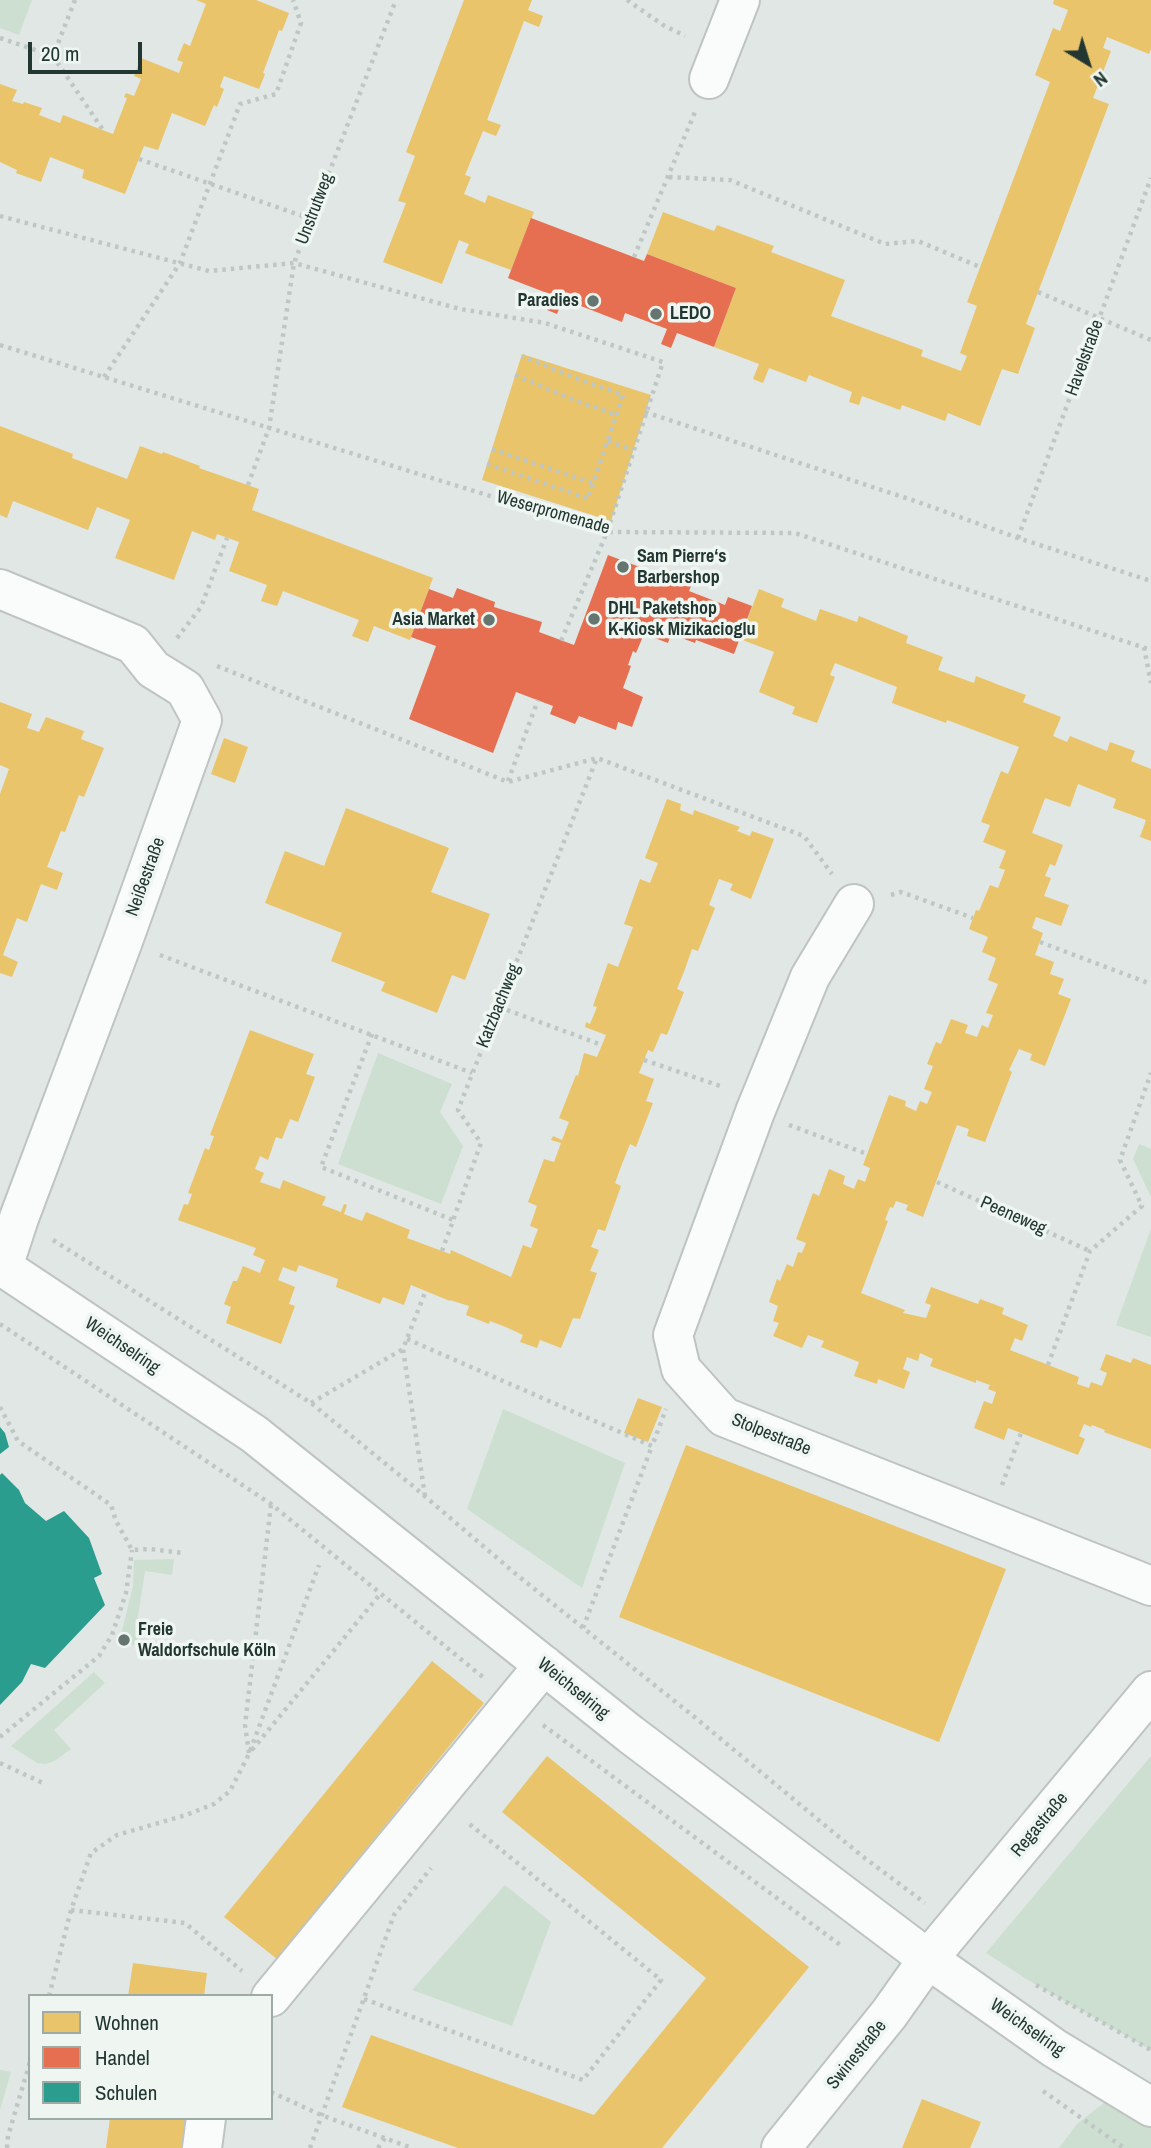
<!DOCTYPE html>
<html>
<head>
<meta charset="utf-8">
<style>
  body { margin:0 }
  #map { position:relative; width:1151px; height:2148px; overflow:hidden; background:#e1e7e4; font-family:"Archivo Narrow",sans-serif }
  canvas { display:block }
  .legend { position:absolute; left:28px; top:1994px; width:245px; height:126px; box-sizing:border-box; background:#eff6f2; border:2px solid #9daaa5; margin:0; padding:9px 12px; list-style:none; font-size:21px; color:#223731 }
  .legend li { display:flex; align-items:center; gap:14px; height:35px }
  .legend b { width:35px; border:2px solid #9daaa5 }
  .north { position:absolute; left:1053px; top:28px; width:70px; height:70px; -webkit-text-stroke:5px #eff6f2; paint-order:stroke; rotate:142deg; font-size:19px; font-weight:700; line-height:28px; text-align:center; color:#223731 }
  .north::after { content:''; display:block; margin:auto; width:24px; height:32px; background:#223731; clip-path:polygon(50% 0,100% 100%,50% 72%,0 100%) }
  .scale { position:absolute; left:28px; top:42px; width:114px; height:32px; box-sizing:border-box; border:4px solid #223731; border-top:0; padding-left:9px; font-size:21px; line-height:24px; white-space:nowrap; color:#223731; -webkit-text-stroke:5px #eff6f2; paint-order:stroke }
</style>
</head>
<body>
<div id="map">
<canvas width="1151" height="2148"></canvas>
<ul class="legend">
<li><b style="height:19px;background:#e9c46a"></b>Wohnen</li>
<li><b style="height:19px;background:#e76f51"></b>Handel</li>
<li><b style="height:19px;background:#2a9d8f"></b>Schulen</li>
</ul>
<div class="north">N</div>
<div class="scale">20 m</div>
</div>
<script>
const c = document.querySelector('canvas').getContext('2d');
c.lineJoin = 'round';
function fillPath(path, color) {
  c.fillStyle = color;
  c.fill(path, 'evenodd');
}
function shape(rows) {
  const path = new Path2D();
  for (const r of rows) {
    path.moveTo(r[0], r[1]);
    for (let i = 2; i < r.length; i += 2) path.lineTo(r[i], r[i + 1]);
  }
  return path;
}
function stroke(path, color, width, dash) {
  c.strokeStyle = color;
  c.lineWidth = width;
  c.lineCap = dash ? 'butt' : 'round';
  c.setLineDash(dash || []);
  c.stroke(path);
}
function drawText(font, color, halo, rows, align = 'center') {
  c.font = font + ' "Archivo Narrow",sans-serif';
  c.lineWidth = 7;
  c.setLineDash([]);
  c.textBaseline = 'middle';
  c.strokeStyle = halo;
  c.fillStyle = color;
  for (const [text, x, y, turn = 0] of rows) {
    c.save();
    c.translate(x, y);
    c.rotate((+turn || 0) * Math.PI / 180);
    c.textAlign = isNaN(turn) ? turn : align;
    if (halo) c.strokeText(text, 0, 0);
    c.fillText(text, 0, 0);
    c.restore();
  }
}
const green = shape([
  [0,0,32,0,19,35,0,28],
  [378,1053,452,1084,440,1112,463,1146,441,1204,338,1164],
  [1139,1144,1151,1149,1151,1197,1133,1159],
  [1151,1229,1151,1337,1116,1325],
  [503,1409,625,1463,582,1588,467,1509],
  [174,1559,172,1575,145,1571,135,1636,162,1643,161,1657,120,1639,133,1586,134,1560],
  [94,1672,105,1683,54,1730,71,1749,56,1760,46,1764,37,1763,11,1746],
  [1151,1756,1151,2050,1028,1980,986,1953],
  [505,1885,551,1922,512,2026,412,1990],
  [0,2070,11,2072,0,2110],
  [1105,2102,1151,2127,1151,2148,1059,2148,1077,2124]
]);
const homes = shape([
  [196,0,256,0,289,13,282,31,279,30,263,73,265,74,259,89,224,76,220,87,224,89,217,107,214,105,205,126,172,113,158,150,144,146,125,194,82,178,84,170,50,157,41,182,16,173,17,170,0,162,0,84,17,90,12,101,23,104,24,102,42,108,39,115,60,123,63,115,113,134,127,98,124,97,126,93,134,96,141,79,134,76,141,58,179,73,183,62,177,60,184,43,190,46,206,4],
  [464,0,532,0,528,10,543,16,539,27,524,21,487,120,501,125,496,136,483,131,465,175,471,177,464,194,485,203,488,195,534,212,511,270,465,253,469,244,459,240,442,284,383,262,406,203,398,201,415,156,406,152],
  [1054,0,1151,0,1151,49,1149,54,1107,37,1103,48,1111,51,1093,98,1109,104,1026,324,1035,328,1018,374,1002,369,980,426,948,413,945,421,902,405,900,410,862,396,859,405,849,402,852,392,809,375,806,382,769,368,763,383,753,379,759,364,714,347,736,288,647,254,663,212,714,231,717,225,774,246,771,252,845,280,831,316,923,350,921,356,961,371,967,356,960,353,977,306,967,302,1050,82,1035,75,1053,28,1060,31,1068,10,1053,4],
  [522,354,651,395,611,521,482,480],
  [0,426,73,454,72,458,127,479,140,446,162,454,163,452,200,466,199,468,259,489,252,510,433,578,410,640,374,626,368,642,352,636,359,620,283,591,277,606,261,601,267,585,229,571,239,542,217,534,215,540,192,531,174,580,115,558,130,520,97,507,88,530,13,501,7,518,0,515],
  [759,589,784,599,781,607,816,621,820,609,857,622,859,616,908,636,906,643,943,657,938,670,974,683,976,676,999,685,1026,695,1023,702,1061,717,1053,736,1067,742,1070,736,1107,751,1110,742,1135,751,1131,761,1151,769,1151,841,1140,837,1146,820,1113,808,1116,799,1078,784,1070,807,1045,798,1032,833,1063,845,1055,866,1050,864,1045,876,1051,878,1044,896,1069,905,1061,926,1036,917,1032,928,1043,933,1035,955,1054,962,1050,974,1064,979,1058,994,1071,999,1045,1066,1030,1060,1032,1054,1019,1049,1009,1070,1012,1072,985,1142,967,1136,969,1129,957,1125,923,1217,906,1210,908,1205,896,1201,893,1208,890,1207,885,1220,888,1221,861,1293,905,1310,903,1313,926,1318,931,1305,925,1303,931,1287,978,1304,980,1299,1004,1308,1002,1314,1028,1325,1022,1341,1015,1338,1010,1350,1079,1377,1077,1384,1089,1388,1091,1382,1102,1386,1107,1373,1100,1370,1106,1354,1131,1363,1133,1358,1151,1365,1151,1449,1104,1432,1105,1430,1092,1425,1091,1427,1084,1424,1079,1436,1085,1439,1078,1455,1008,1428,1004,1440,974,1428,984,1401,992,1404,996,1392,988,1389,990,1385,976,1380,976,1383,930,1366,933,1359,920,1353,918,1361,907,1357,903,1369,910,1372,904,1389,878,1379,877,1384,854,1376,859,1362,821,1347,824,1341,808,1335,802,1348,773,1336,779,1323,773,1321,778,1306,769,1302,777,1279,780,1281,787,1264,793,1267,798,1252,802,1253,806,1243,796,1239,813,1193,819,1196,829,1169,845,1176,843,1184,854,1189,858,1179,865,1182,870,1168,863,1165,889,1095,906,1101,905,1106,916,1111,920,1101,927,1104,932,1092,924,1089,933,1066,927,1064,936,1042,941,1044,951,1019,968,1025,965,1033,977,1037,982,1025,988,1028,993,1015,986,1013,998,984,988,980,996,958,982,952,988,937,969,929,976,910,979,911,990,885,998,888,1005,870,999,868,1006,851,983,842,990,825,981,822,1001,771,1008,774,1019,747,947,720,946,723,892,703,897,687,835,663,830,675,835,677,817,723,792,714,795,707,759,692,774,652,740,639],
  [0,702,32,714,27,728,39,732,46,717,84,731,81,739,104,748,84,797,79,795,65,832,61,831,47,867,63,873,57,890,41,884,27,922,17,918,3,955,18,962,12,977,0,973,0,794,9,769,0,765],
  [224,738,248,747,235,783,211,774],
  [667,799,681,804,680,810,693,815,694,810,740,827,737,831,750,836,752,831,774,839,751,899,730,890,733,884,719,879,709,905,715,908,698,951,692,949,685,969,677,989,684,992,667,1035,661,1033,653,1052,648,1050,639,1073,654,1079,646,1101,653,1103,636,1147,630,1144,622,1164,615,1183,621,1186,605,1231,598,1229,591,1247,599,1250,590,1271,597,1273,580,1319,573,1318,561,1348,540,1340,537,1348,520,1342,523,1335,508,1328,490,1321,489,1324,466,1315,469,1306,450,1300,450,1301,411,1285,404,1305,383,1297,380,1304,336,1287,338,1279,299,1265,296,1272,283,1267,278,1280,295,1287,289,1304,295,1306,281,1344,226,1323,231,1307,224,1304,233,1281,237,1281,243,1266,260,1273,265,1260,253,1255,256,1248,178,1220,184,1204,188,1205,192,1194,188,1193,205,1148,209,1150,214,1136,210,1135,250,1030,314,1054,306,1074,315,1077,298,1122,290,1119,282,1139,276,1137,268,1160,260,1156,255,1169,264,1173,260,1182,280,1189,283,1180,326,1197,322,1205,341,1212,344,1204,347,1205,344,1214,362,1221,366,1212,410,1230,407,1238,450,1254,451,1250,511,1277,523,1245,531,1248,538,1229,530,1226,537,1206,528,1202,544,1159,554,1162,561,1143,551,1140,553,1136,562,1140,569,1122,559,1118,576,1075,578,1076,584,1053,597,1057,606,1035,585,1027,586,1022,590,1024,597,1007,593,1006,608,963,618,967,633,927,624,924,640,879,650,883,658,863,645,858],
  [346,808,449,848,431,892,490,914,465,980,452,975,437,1013,381,991,385,982,331,961,342,933,265,903,285,851,324,866],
  [638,1398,662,1407,648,1442,624,1433],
  [686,1445,1006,1569,939,1742,619,1617],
  [432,1661,484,1703,277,1959,224,1917],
  [547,1756,809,1967,662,2148,458,2148,342,2107,371,2035,594,2115,706,1978,502,1812],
  [133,1963,207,1973,204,1996,128,1996],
  [922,2099,981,2122,970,2148,902,2148],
  [110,2118,186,2118,181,2148,106,2148]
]);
const shops = shape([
  [531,218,644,261,647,254,736,288,714,347,677,333,671,348,661,344,667,329,625,313,622,322,563,299,557,314,547,310,552,295,508,278],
  [608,555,666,577,669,570,694,579,689,591,725,605,728,597,752,606,734,654,696,640,695,643,671,634,668,643,644,634,636,653,633,651,628,665,631,666,623,688,643,697,632,727,618,722,616,730,579,716,575,724,550,714,553,706,516,692,493,753,409,719,436,646,411,637,429,589,453,598,457,588,495,602,494,607,542,622,539,632,574,645]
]);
const schools = shape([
  [0,1427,5,1433,9,1447,0,1454],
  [2,1473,19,1490,25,1503,46,1521,64,1511,89,1538,102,1574,94,1578,105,1605,45,1668,31,1664,22,1682,0,1705,0,1475]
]);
const path = shape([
  [75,0,53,56,103,130],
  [627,0,663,25,685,36],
  [0,38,53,56],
  [139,159,311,219],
  [669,177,730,180,885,244,918,241,980,267],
  [0,216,209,271,294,263,460,309,545,323,663,362,607,532,561,641],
  [634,257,695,112],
  [1038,292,1151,340],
  [0,345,607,532,795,533,1151,650],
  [515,375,579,402,617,415],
  [104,377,180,263,240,104,276,94,301,23,293,0],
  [645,412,918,502,1018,538,1151,581],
  [608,441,633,450],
  [492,449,593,483],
  [487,464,588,499,623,395,585,382,522,356],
  [248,485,269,428,294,263,396,0],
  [1018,538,1151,178],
  [177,638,201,607,227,538],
  [1144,647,1151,683],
  [217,666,508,782,597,758,804,836,832,874],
  [508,781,538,700],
  [891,895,901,892,973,918],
  [1040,942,1151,984],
  [160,955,472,1073],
  [499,1007,602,1045],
  [372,1034,321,1167,453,1220],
  [644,1060,723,1087],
  [789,1125,867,1154],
  [937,1182,1090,1251],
  [53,1240,311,1403,414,1487,517,1575,692,1715,862,1856,925,1903],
  [442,1251,481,1143,458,1110,597,758],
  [0,1324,271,1504,484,1678],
  [407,1339,652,1446,666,1409],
  [1048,1365,1090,1251,1142,1206,1120,1160,1151,1073],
  [311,1403,403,1349],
  [0,1407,18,1441,111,1505,116,1521,132,1550,150,1549,183,1553],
  [1002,1485,1021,1433],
  [425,1496,403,1349,426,1290],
  [583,1628,652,1446],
  [543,1725,843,1947],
  [0,1737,99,1656,112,1635,126,1593,132,1550],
  [252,1750,381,1593],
  [249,1753,245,1725,271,1505],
  [0,1763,43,1783],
  [71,1910,185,1923,242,1971],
  [1036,1985,1151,2050],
  [49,1996,71,1910,91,1853,117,1835,186,1815,214,1804,230,1791,249,1754,319,1565],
  [364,1999,583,2080,661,1980,467,1822],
  [1043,2091,1124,2148],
  [271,2092,321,2115,412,2148],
  [7,2148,8,2136,30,2062],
  [310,2148,394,1915,431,1868],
  [378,2148,385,2138]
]);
const minor = shape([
  [709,79,740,0],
  [0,589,133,644,153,669,185,689,202,720,123,941,19,1218,3,1267],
  [854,904,810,977,755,1112,673,1335,681,1369,724,1417,1151,1586],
  [0,1265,254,1434,630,1734,928,1959,1054,2048,1151,2107],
  [271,1997,544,1665],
  [202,2148,206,2118],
  [781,2148,889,2014,928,1959,1151,1691]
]);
const markers = [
  [593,301,7,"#657570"],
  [656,314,7,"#657570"],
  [623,567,7,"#657570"],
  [594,619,7,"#657570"],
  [489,620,7,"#657570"],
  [124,1640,7,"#657570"]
];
const streetNames = [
  ["Unstrutweg",315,209,-69],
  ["Havelstraße",1085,358,-70],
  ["Weserpromenade",553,513,16],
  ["Neißestraße",146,877,-70],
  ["Katzbachweg",499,1006,-68],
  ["Peeneweg",1013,1216,24],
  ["Weichselring",122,1346,34],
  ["Stolpestraße",771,1435,22],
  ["Weichselring",573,1689,39],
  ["Regastraße",1040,1825,-50],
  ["Weichselring",1027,2028,35],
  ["Swinestraße",857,2055,-51]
];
const poiNames = [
  ["Paradies",579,301,"right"],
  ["LEDO",670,314],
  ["Sam Pierre‘s",637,557],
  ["Barbershop",637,578],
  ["DHL Paketshop",608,609],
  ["K-Kiosk Mizikacioglu",608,630],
  ["Asia Market",475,620,"right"],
  ["Freie",138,1630],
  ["Waldorfschule Köln",138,1651]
];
fillPath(green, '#ccdfd1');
fillPath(homes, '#e9c46a');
fillPath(shops, '#e76f51');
fillPath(schools, '#2a9d8f');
stroke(minor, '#bec4c1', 42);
stroke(path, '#bfc7c4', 4.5, [3.5, 5]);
stroke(minor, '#fafbfb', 38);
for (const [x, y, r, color] of markers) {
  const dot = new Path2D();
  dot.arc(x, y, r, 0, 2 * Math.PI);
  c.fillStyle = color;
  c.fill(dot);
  stroke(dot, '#eff6f2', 2.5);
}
drawText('18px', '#223731', '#eff6f2', streetNames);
drawText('bold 18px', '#223731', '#eff6f2', poiNames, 'left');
</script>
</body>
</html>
